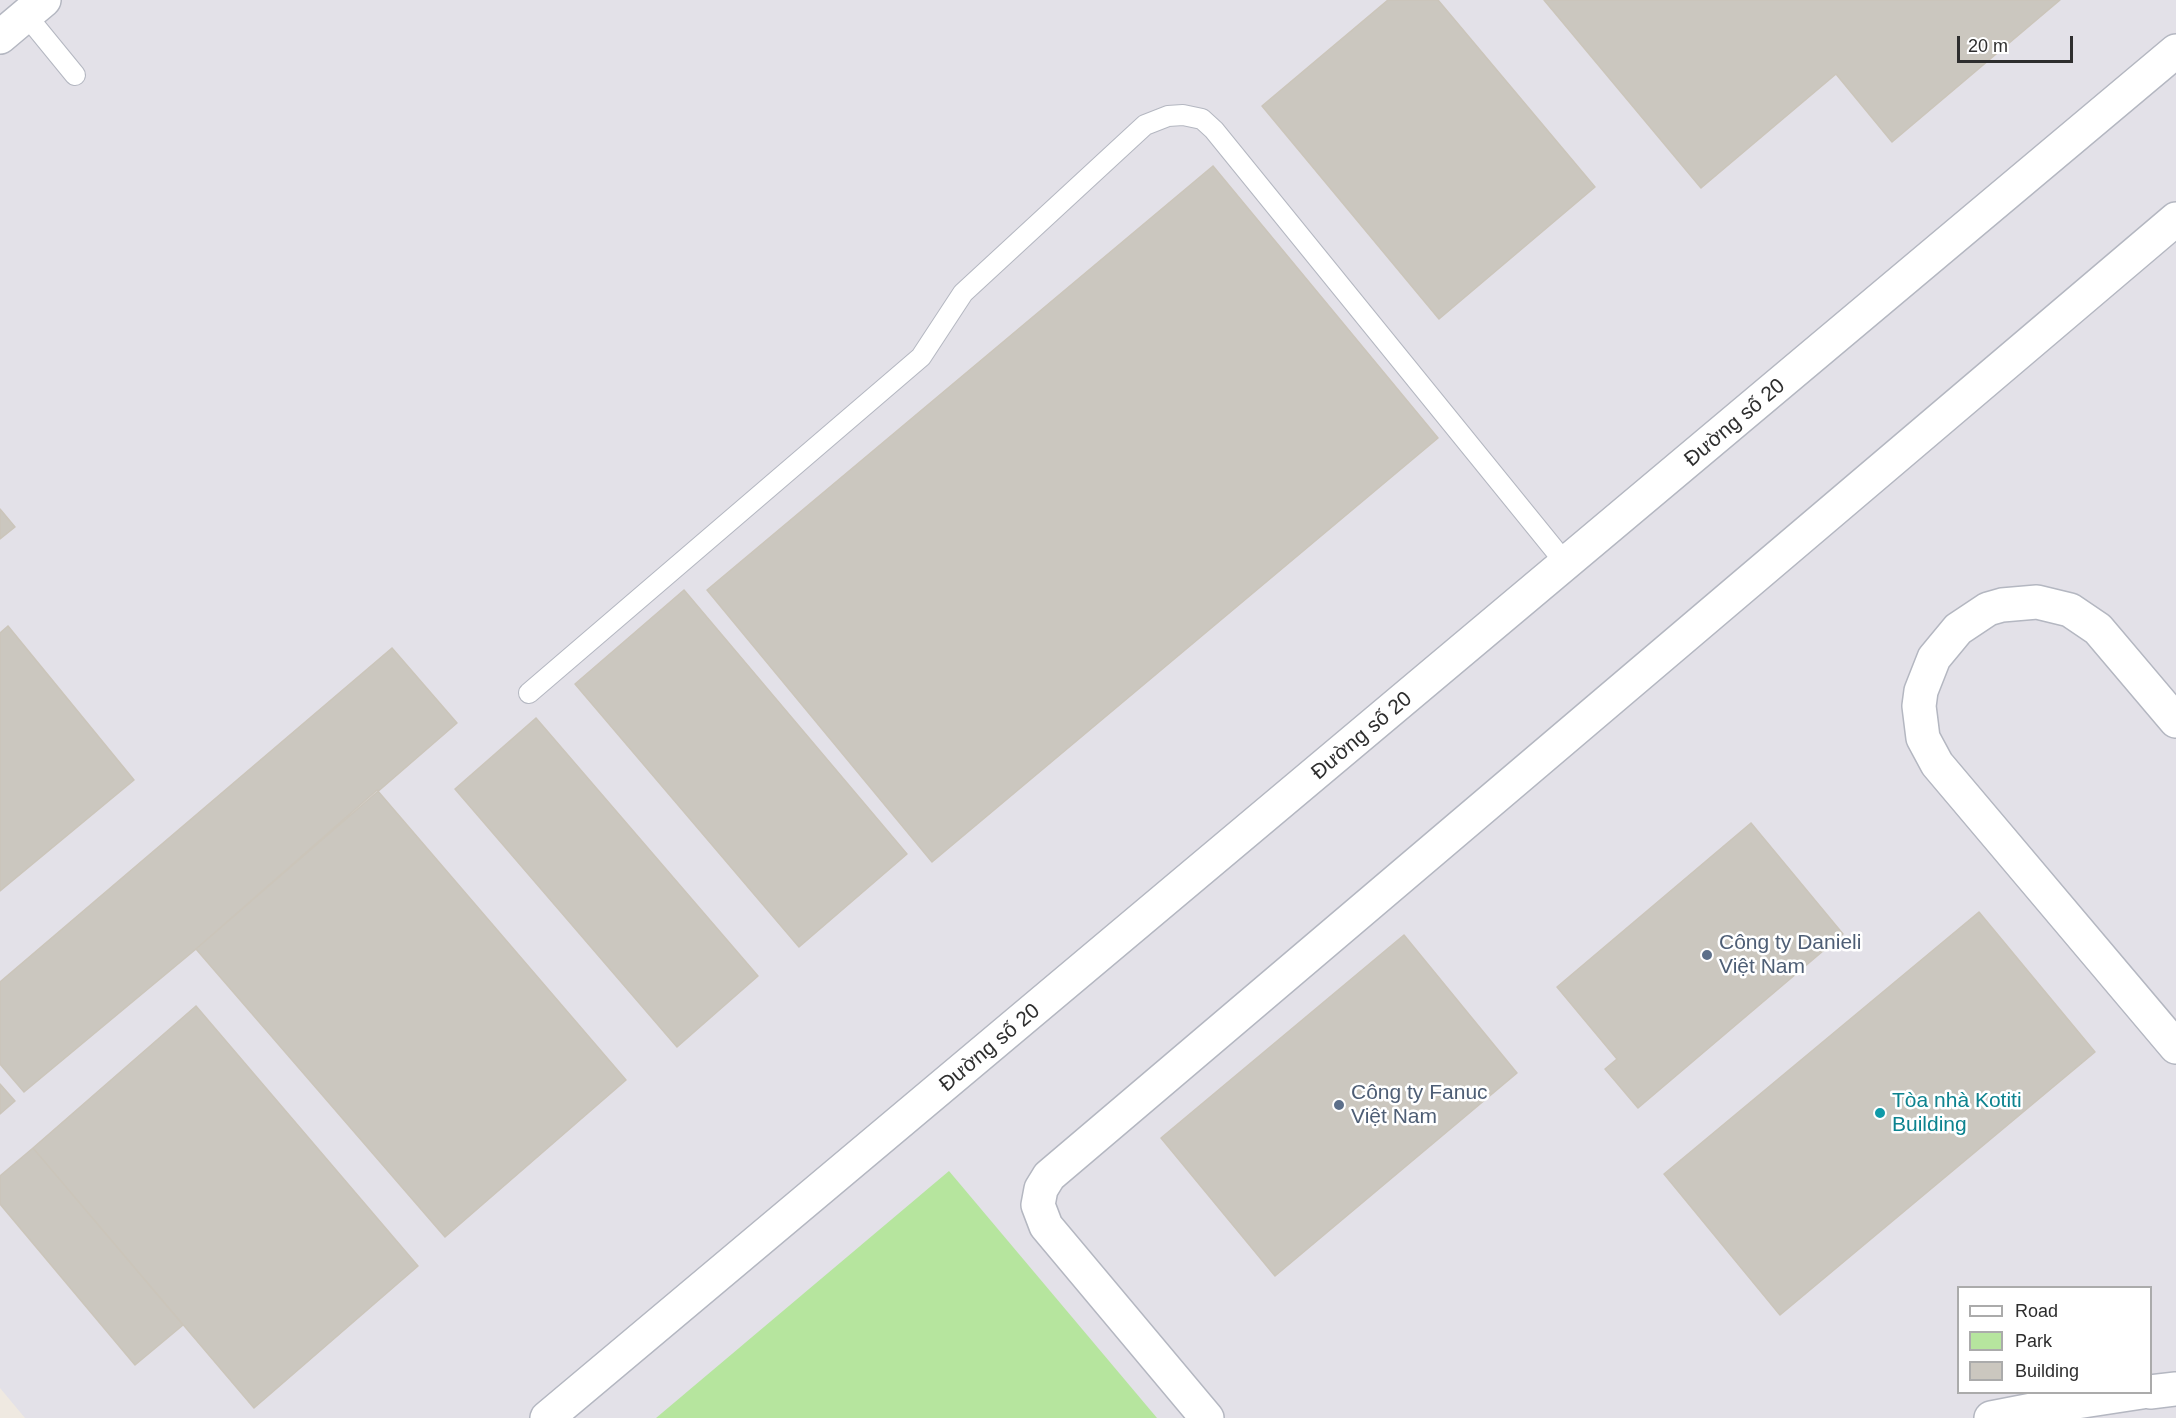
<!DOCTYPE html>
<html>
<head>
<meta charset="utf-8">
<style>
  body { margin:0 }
  #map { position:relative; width:2176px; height:1418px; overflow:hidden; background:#efe9e1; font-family:Helvetica,sans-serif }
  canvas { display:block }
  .legend { position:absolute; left:1957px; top:1286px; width:195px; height:108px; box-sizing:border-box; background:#fff; border:2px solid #ababab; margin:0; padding:8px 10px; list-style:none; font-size:18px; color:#2e2e2e }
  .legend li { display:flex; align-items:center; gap:12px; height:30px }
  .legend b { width:30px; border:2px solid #ababab }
  .scale { position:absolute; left:1957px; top:36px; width:116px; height:27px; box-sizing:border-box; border:3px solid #2e2e2e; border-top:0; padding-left:8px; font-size:18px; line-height:21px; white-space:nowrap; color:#2e2e2e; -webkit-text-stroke:4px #fff; paint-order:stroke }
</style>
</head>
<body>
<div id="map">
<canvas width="2176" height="1418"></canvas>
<ul class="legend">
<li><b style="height:8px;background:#fff"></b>Road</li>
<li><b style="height:16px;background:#b6e59e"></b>Park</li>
<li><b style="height:16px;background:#cbc7bf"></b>Building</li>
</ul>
<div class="scale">20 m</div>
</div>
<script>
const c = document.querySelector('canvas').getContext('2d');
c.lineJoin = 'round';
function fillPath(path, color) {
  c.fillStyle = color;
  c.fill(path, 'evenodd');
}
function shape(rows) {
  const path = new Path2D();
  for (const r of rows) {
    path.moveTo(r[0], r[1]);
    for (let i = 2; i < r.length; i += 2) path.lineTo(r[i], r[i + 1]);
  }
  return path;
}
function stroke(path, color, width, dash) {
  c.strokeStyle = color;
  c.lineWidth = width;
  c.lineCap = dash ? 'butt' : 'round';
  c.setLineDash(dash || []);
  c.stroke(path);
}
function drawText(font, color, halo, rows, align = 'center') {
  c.font = font + ' Helvetica,sans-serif';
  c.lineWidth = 5;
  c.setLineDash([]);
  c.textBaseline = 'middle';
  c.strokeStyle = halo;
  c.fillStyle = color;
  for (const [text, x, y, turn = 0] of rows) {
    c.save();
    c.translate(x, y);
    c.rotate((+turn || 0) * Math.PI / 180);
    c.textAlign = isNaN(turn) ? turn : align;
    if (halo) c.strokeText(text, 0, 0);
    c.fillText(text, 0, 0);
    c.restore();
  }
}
const industrial = shape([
  [0,0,2176,0,2176,1418,25,1418,0,1388],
  [1958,1288,2150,1288,2150,1392,1958,1392]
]);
const green = shape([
  [949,1171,1157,1418,656,1418]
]);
const building = shape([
  [1388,0,1438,0,1595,187,1439,319,1262,106,1388,0],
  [1544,0,2060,0,1892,142,1836,74,1701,188,1544,0],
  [1213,166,1438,438,932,862,707,590,1213,166],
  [0,509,15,527,0,539,0,509],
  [684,590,907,854,799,947,575,684,684,590],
  [8,626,134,780,0,891,0,633,8,626],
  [392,648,457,723,196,949,24,1092,0,1064,0,982,392,648],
  [536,718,758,976,677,1047,455,789,536,718],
  [377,790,626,1080,445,1237,196,949,377,790],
  [1751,823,1843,934,1638,1108,1605,1069,1617,1059,1557,987,1751,823],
  [1979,912,2095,1052,1780,1315,1664,1174,1979,912],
  [1404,935,1517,1073,1275,1276,1161,1138,1404,935],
  [196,1006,418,1266,254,1408,33,1148,196,1006],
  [0,1084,15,1101,0,1114,0,1084],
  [33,1148,183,1325,135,1365,0,1204,0,1176,33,1148]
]);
const lane = shape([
  [26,15,75,75],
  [529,693,921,357,963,293,1145,125,1168,116,1183,115,1202,119,1214,130,1567,565]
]);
const street = shape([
  [0,37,44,0],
  [2176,721,2098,629,2070,610,2037,602,2002,605,1988,609,1958,629,1934,658,1921,691,1919,706,1923,738,1937,764,2176,1047],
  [2150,1392,2176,1389],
  [547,1418,2176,51],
  [1207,1418,1046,1226,1038,1205,1041,1189,1049,1176,2176,219],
  [1991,1418,2063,1404,2142,1392]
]);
const markers = [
  [1707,955,6,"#5c6f8a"],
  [1339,1105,6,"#5c6f8a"],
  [1880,1113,6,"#0f9aa8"]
];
const streetNames = [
  ["Đường số 20",1735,423,-40],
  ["Đường số 20",1362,736,-40],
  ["Đường số 20",990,1048,-40]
];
const serviceNames = [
  ["Công ty Danieli",1719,943],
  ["Việt Nam",1719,967],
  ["Công ty Fanuc",1351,1093],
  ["Việt Nam",1351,1117]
];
const cultureNames = [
  ["Tòa nhà Kotiti",1892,1101],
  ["Building",1892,1125]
];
fillPath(industrial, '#e3e1e8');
fillPath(green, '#b6e59e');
fillPath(building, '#cbc7bf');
stroke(building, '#cbc5ba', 1.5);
stroke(lane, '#b4b7c1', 22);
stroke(street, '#b4b7c1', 36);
stroke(lane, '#fff', 20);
stroke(street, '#fff', 33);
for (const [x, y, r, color] of markers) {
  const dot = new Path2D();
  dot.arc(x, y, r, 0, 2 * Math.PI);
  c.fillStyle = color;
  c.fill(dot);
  stroke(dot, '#fff', 2);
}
drawText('21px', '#2e2e2e', '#fff', streetNames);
drawText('21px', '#4e5e75', '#fff', serviceNames, 'left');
drawText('21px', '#0d838f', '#fff', cultureNames, 'left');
</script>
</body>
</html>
